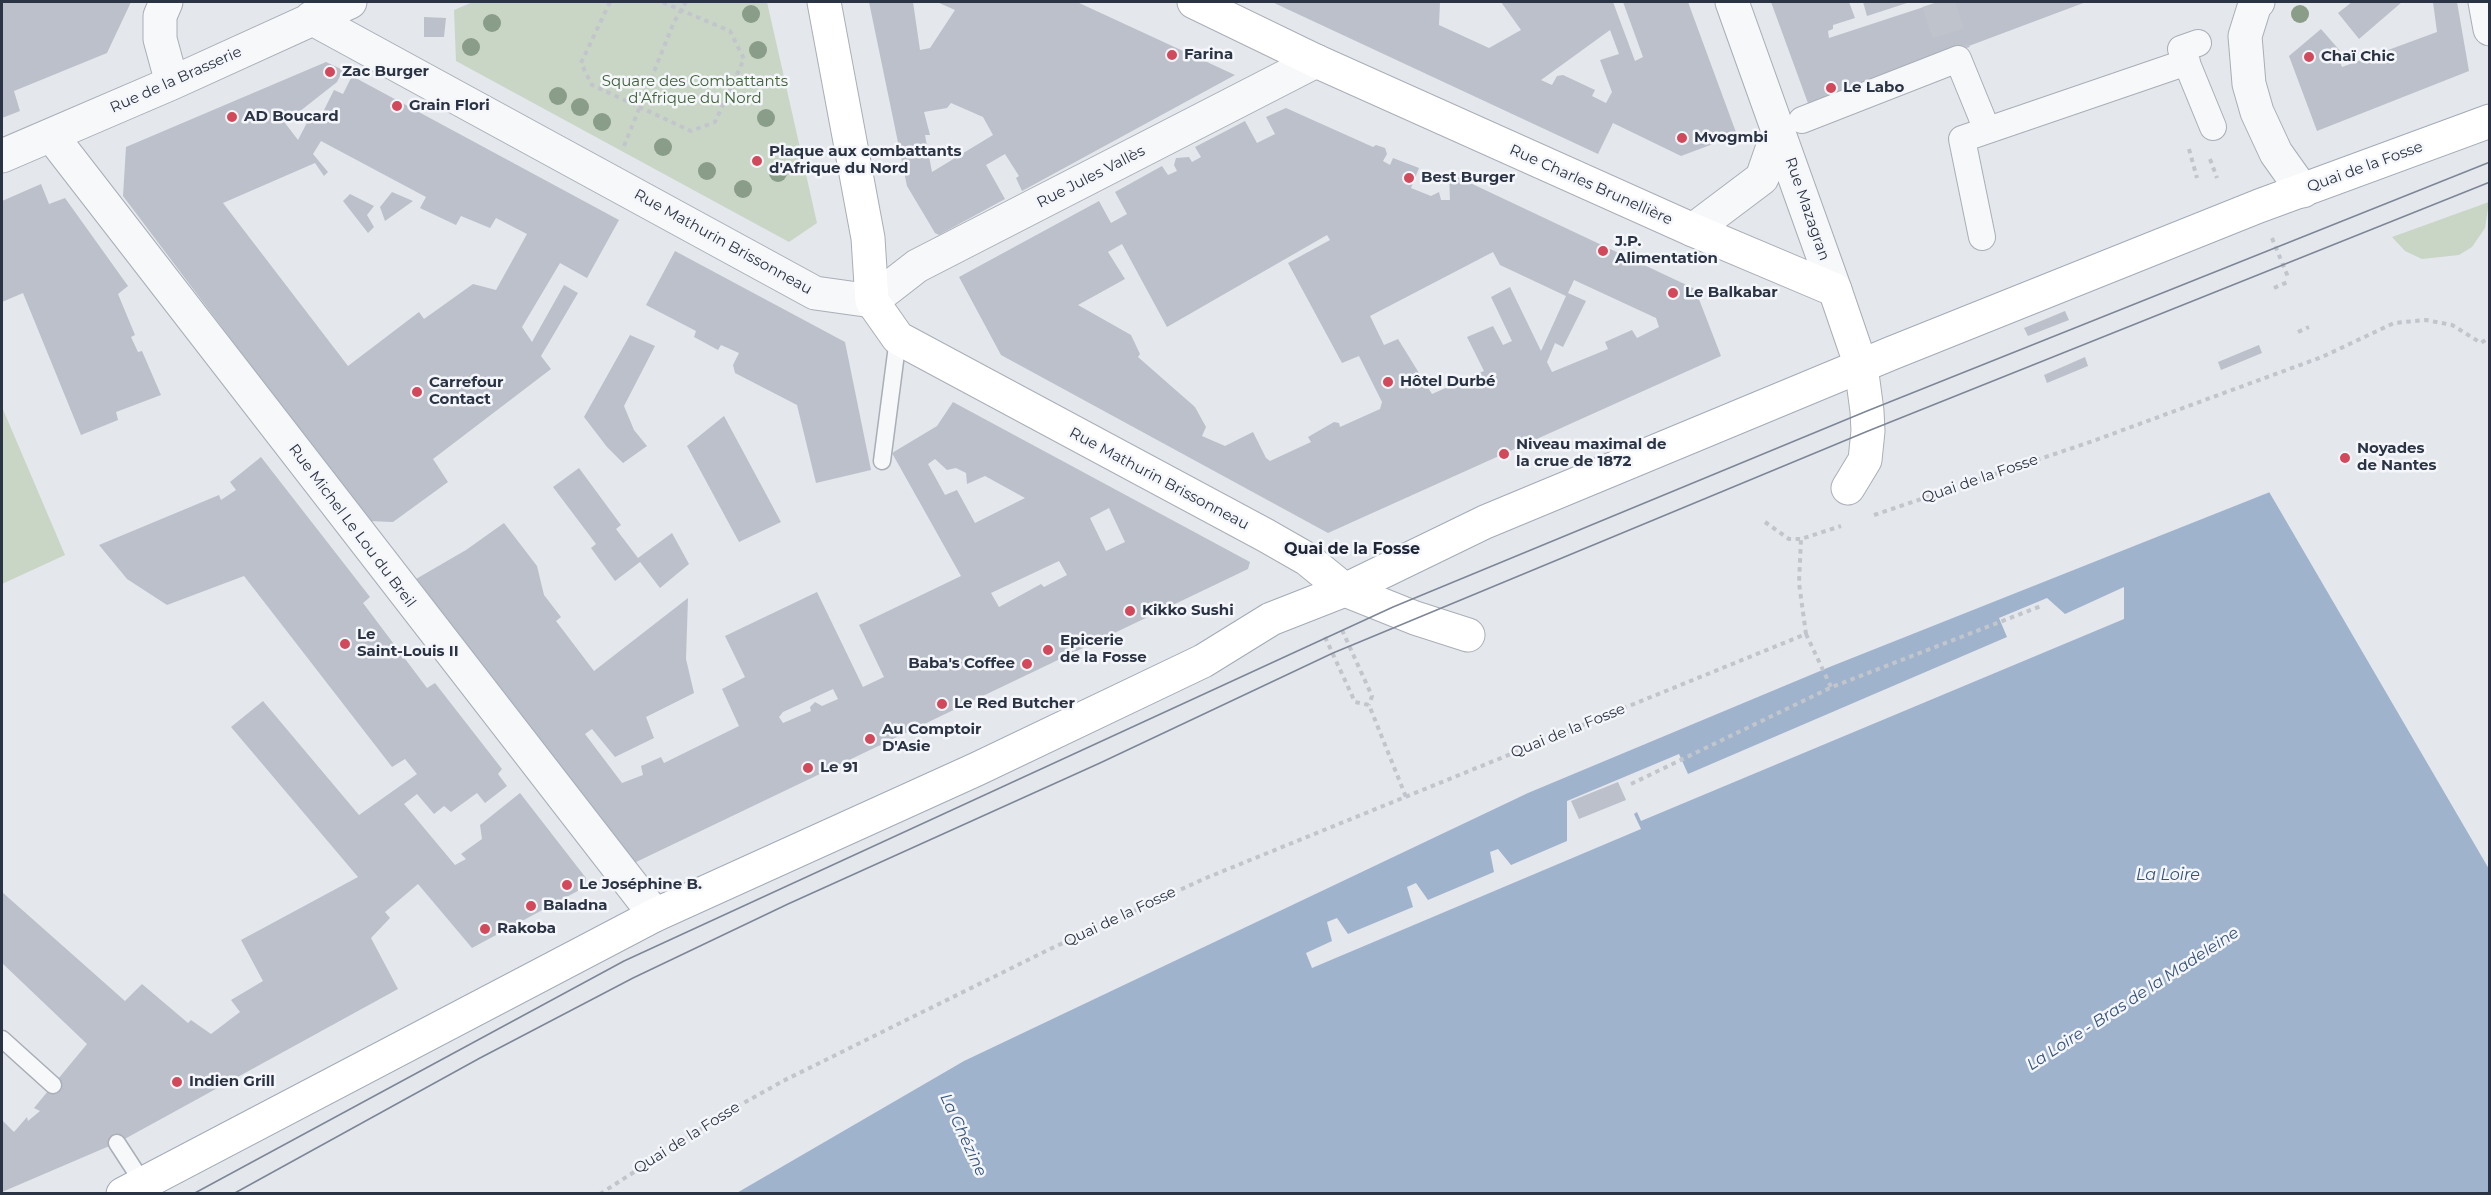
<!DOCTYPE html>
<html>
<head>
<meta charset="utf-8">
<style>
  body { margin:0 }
  #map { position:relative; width:2491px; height:1195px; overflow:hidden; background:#e4e7ec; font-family:Montserrat,sans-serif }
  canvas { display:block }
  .frame { position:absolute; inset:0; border:3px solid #2b3445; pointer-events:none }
</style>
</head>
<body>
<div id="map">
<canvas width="2491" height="1195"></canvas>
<div class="frame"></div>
</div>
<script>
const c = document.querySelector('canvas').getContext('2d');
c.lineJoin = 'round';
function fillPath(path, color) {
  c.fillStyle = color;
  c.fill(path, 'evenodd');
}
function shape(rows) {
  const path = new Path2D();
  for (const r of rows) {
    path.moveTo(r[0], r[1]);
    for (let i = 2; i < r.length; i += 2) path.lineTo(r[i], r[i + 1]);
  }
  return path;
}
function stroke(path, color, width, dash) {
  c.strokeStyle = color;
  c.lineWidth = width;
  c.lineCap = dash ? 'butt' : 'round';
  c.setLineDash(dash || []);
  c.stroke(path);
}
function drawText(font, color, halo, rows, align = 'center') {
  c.font = font + ' Montserrat,sans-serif';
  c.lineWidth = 5;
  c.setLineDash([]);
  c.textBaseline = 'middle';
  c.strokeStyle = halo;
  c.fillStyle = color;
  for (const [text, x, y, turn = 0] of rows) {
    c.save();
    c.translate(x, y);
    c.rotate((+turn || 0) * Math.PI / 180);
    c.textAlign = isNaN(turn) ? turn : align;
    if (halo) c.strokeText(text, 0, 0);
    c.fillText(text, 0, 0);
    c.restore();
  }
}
const green = shape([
  [473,2,767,2,817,223,789,242,456,61,454,10],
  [2489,202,2485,228,2472,247,2459,255,2422,259,2405,251,2392,237],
  [2,407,65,555,2,584]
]);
const water = shape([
  [2489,405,2489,1193,735,1194,964,1061,1528,793,1832,666]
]);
const pier = shape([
  [2490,402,2490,869,2489,869,2268,490],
  [2124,587,2124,619,1641,821,1637,812,1634,814,1641,829,1312,968,1306,953,1332,941,1327,922,1337,918,1348,934,1413,907,1407,887,1416,883,1428,900,1494,872,1490,852,1498,849,1511,865,1567,841,1567,801,1679,754,1688,774,2007,637,1999,618,2047,598,2065,614]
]);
const building = shape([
  [2,2,131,2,107,53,14,91,20,111,2,118],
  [869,2,913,2,920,50,930,48,955,10,937,2,1077,2,1235,75,1022,191,1016,178,1019,176,1005,154,986,165,1005,199,939,235,935,233,907,186],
  [951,103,983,117,993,135,932,172,925,135,930,135,924,112,947,108],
  [1272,2,1440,2,1439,25,1489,48,1521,30,1501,2,1613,2,1635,61,1643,57,1623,2,1688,2,1737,135,1681,156,1613,123,1598,154],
  [1610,30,1619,54,1600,60,1612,92,1606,103,1592,96,1595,90,1563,75,1557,76,1552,85,1541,80],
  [1771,2,1849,2,1855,18,1833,25,1833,29,1828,31,1829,38,1939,2,2086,2,1809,106],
  [1863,2,1910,2,1867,16],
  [2352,2,2402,2,2359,39,2338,13],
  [2433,2,2457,2,2469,71,2317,131,2289,56,2321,29,2341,52,2338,57,2342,67,2437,32],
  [424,17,446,18,444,37,424,37],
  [326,62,343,70,337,82,285,123,298,140,313,111,322,114,334,90,343,94,352,76,619,220,587,278,560,263,522,327,532,342,564,285,578,293,541,356,551,369,433,459,448,482,393,522,368,521,123,196,126,147],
  [321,141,426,197,420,208,456,225,461,216,490,228,496,218,527,234,496,290,473,284,424,319,419,312,348,366,223,203,315,163,324,176,328,172,313,154],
  [1286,108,1373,147,1376,145,1385,148,1387,154,1383,161,1390,165,1393,158,1419,168,1411,188,1431,196,1439,192,1441,200,1450,200,1449,173,1695,289,1721,356,1328,533,1001,355,959,277,1099,201,1111,223,1127,214,1115,192,1162,166,1168,175,1177,171,1174,165,1176,158,1189,157,1192,162,1201,157,1195,147,1245,121,1257,143,1275,134,1266,117],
  [1327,235,1330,240,1288,263,1342,363,1359,356,1382,402,1380,409,1340,427,1339,423,1334,422,1308,437,1311,442,1270,461,1266,458,1253,432,1225,446,1202,436,1206,427,1195,407,1138,357,1140,354,1131,335,1078,305,1125,279,1108,252,1122,244,1167,327],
  [1493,252,1500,265,1566,296,1541,351,1510,287,1491,297,1512,341,1503,345,1493,326,1467,337,1484,371,1432,394,1398,339,1384,345,1370,316],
  [1574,280,1656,318,1659,327,1637,338,1632,330,1605,342,1608,349,1552,372,1547,362,1555,343,1563,347,1586,301,1568,293],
  [41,184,49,204,65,198,128,286,118,294,135,335,131,337,138,352,142,351,161,395,116,412,118,420,81,435,23,293,2,302,2,201],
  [392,192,413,201,385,221,380,207],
  [350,194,374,206,367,215,374,227,368,233,343,201],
  [675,251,845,342,871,470,816,483,797,405,735,373,733,365,739,353,721,345,718,350,694,337,696,331,646,305],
  [2065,311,2069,320,2028,336,2024,328],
  [630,335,655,346,624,406,634,430,647,446,623,463,607,447,584,417],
  [2259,345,2262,353,2221,370,2218,362],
  [2085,357,2088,366,2047,383,2044,375],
  [953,402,1250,562,1248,569,634,863,416,579,466,550,504,523,537,566,544,595,561,617,556,621,594,671,688,598,686,659,694,693,646,717,654,738,615,757,592,729,585,734,622,783,643,775,641,766,661,757,664,763,739,726,722,689,745,677,725,636,817,592,863,687,884,677,859,625,961,576,892,453,937,426],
  [935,459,947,470,956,468,966,473,967,484,985,476,1025,498,975,523,957,490,945,495,928,464],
  [1109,508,1125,542,1106,551,1090,518],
  [1059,561,1067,575,1044,587,1041,584,999,607,991,593],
  [833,689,838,699,822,706,815,702,810,707,811,711,783,723,779,717,783,712],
  [724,416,781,522,739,542,687,446],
  [261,457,370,597,363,603,427,688,435,683,502,769,498,774,507,786,485,803,477,793,451,812,444,806,434,814,417,794,404,804,455,865,466,859,461,854,482,839,480,825,520,793,586,878,585,887,472,948,418,884,385,912,390,918,371,938,398,989,121,1141,2,1192,2,1120,14,1132,27,1117,28,1121,40,1111,34,1108,87,1044,2,963,2,892,125,1001,142,984,188,1023,191,1020,211,1034,240,1012,231,1000,263,981,241,940,358,877,231,727,263,701,359,815,417,774,405,759,392,767,244,576,167,605,127,579,99,545,219,495,221,500,236,490,230,482],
  [579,468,621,525,616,529,638,558,672,533,689,564,660,588,640,562,615,581,591,548,596,544,553,487],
  [1618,782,1626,800,1579,819,1571,801]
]);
const minorTunnel = shape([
  [1938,2,1954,52]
]);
const path = shape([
  [610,2,581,63,592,85,691,131,715,122,744,59,730,31,662,2],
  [624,146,674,22,686,2],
  [2189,149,2197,178],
  [2210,159,2217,178],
  [2272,238,2288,277],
  [2274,288,2290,281],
  [2298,332,2309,327],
  [1874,515,2093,441,2322,357,2394,323,2426,320,2452,325,2481,343,2490,337],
  [1765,522,1789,539,1801,539],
  [1342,630,1372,696,1369,705],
  [1806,634,1831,687],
  [1325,637,1355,702,1369,705,1406,797],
  [1631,784,1832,687,2041,606],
  [600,1194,724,1114,783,1081,1050,949,1206,878,1806,634,1799,583,1801,539,1841,526]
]);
const service = shape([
  [882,461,898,338],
  [2,1039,53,1085],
  [117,1143,143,1183]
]);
const pedestrian = shape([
  [2198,43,2181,49,2213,127],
  [1802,120,1958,59,1987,130],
  [1982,237,1962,139,2187,62]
]);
const minor = shape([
  [166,2,160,16,160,39,172,83],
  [1732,2,1835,290],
  [2258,2,2255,4,2245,36,2249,84,2257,112,2276,153,2303,191],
  [2485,2,2490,29],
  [311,18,815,293,872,301,917,266,1316,61],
  [51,135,655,915],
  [2,156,172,83,350,2],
  [1693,230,1762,178,1779,129]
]);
const secondary = shape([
  [824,2,868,238,872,301,898,338,1265,535,1307,559,1345,590,1415,618,1468,635],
  [1194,2,1316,61,1693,230,1835,290,1861,366,1867,411,1868,431,1865,460,1848,488]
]);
const primary = shape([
  [123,1194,655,915,977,769,1203,661,1271,619,1345,590,1485,522,1892,353,2259,206,2490,121]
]);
const tram = shape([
  [193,1194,624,961,1393,607,1867,411,2490,162],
  [233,1194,480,1058,633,978,788,904,1100,763,1333,653,1868,431,2490,182]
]);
const trees = [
  [751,14],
  [2300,14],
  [492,23],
  [471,47],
  [758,50],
  [558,96],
  [580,107],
  [766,118],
  [602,122],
  [663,147],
  [707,171],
  [778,173],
  [743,189]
];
const markers = [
  [1172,55,6,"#d1495b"],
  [2309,57,6,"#d1495b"],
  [330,72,6,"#d1495b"],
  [1831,88,6,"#d1495b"],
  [397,106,6,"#d1495b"],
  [232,117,6,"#d1495b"],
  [1682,138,6,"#d1495b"],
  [757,161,6,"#d1495b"],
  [1409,178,6,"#d1495b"],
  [1603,251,6,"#d1495b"],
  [1673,293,6,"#d1495b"],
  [1388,382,6,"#d1495b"],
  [417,392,6,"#d1495b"],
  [1504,454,6,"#d1495b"],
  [2345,458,6,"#d1495b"],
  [1130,611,6,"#d1495b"],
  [345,644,6,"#d1495b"],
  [1048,650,6,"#d1495b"],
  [1027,664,6,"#d1495b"],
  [942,704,6,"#d1495b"],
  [870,739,6,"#d1495b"],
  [808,768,6,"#d1495b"],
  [567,885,6,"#d1495b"],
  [531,906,6,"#d1495b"],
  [485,929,6,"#d1495b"],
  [177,1082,6,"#d1495b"]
];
const poiNames = [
  ["Farina",1184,55],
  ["Chaï Chic",2321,57],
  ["Zac Burger",342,72],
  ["Le Labo",1843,88],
  ["Grain Flori",409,106],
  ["AD Boucard",244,117],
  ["Mvogmbi",1694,138],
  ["Plaque aux combattants",769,152],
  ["d'Afrique du Nord",769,169],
  ["Best Burger",1421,178],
  ["J.P.",1615,242],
  ["Alimentation",1615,259],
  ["Le Balkabar",1685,293],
  ["Hôtel Durbé",1400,382],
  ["Carrefour",429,383],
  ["Contact",429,400],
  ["Niveau maximal de",1516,445],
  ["la crue de 1872",1516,462],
  ["Noyades",2357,449],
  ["de Nantes",2357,466],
  ["Kikko Sushi",1142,611],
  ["Le",357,635],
  ["Saint-Louis II",357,652],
  ["Epicerie",1060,641],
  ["de la Fosse",1060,658],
  ["Baba's Coffee",1015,664,"right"],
  ["Le Red Butcher",954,704],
  ["Au Comptoir",882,730],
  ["D'Asie",882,747],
  ["Le 91",820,768],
  ["Le Joséphine B.",579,885],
  ["Baladna",543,906],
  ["Rakoba",497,929],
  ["Indien Grill",189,1082]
];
const streetNames = [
  ["Rue de la Brasserie",176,80,-24],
  ["Quai de la Fosse",2365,167,-20],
  ["Rue Jules Vallès",1091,177,-27],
  ["Rue Charles Brunellière",1591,185,24],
  ["Rue Mazagran",1807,209,71],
  ["Rue Mathurin Brissonneau",723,242,29],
  ["Rue Mathurin Brissonneau",1159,479,28],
  ["Quai de la Fosse",1980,479,-19],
  ["Rue Michel Le Lou du Breil",352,526,53],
  ["Quai de la Fosse",1568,731,-22],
  ["Quai de la Fosse",1120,917,-25],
  ["Quai de la Fosse",687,1138,-32]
];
const parkNames = [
  ["Square des Combattants",695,82],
  ["d'Afrique du Nord",695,99]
];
const neighbourhoodNames = [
  ["Quai de la Fosse",1352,549]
];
const waterNames = [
  ["La Loire",2168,875],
  ["La Loire - Bras de la Madeleine",2133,999,-33],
  ["La Chézine",963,1135,65]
];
fillPath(green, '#c9d6c5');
fillPath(water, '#9fb4cc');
fillPath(pier, '#e4e7ec');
fillPath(building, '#bbc0ca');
stroke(minorTunnel, '#bfc3cb', 33, [33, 16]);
stroke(service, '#a9aeb7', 19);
stroke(pedestrian, '#a9aeb7', 28);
stroke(minor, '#a9aeb7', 35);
stroke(secondary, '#a9aeb7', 35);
stroke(primary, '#a3abb8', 35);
stroke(path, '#c2c5cb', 4, [4.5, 4.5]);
stroke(service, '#f7f8fa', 16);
stroke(pedestrian, '#f7f8fa', 26);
stroke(minor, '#f7f8fa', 33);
stroke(secondary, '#fff', 33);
stroke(primary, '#fff', 33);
stroke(tram, '#7d8696', 1.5);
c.fillStyle = '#899d89';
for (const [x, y] of trees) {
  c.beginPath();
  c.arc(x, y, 9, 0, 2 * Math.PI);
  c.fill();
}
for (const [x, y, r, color] of markers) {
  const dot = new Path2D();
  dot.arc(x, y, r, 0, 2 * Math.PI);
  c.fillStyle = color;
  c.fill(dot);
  stroke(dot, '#f4f6f9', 2);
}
drawText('bold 15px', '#2b3445', '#f4f6f9', poiNames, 'left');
drawText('15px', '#2b3445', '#f4f6f9', streetNames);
drawText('15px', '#3f6138', '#f4f6f9', parkNames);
drawText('bold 16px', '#1d2536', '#f4f6f9', neighbourhoodNames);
drawText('italic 16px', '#34527a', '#f4f6f9', waterNames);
</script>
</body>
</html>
